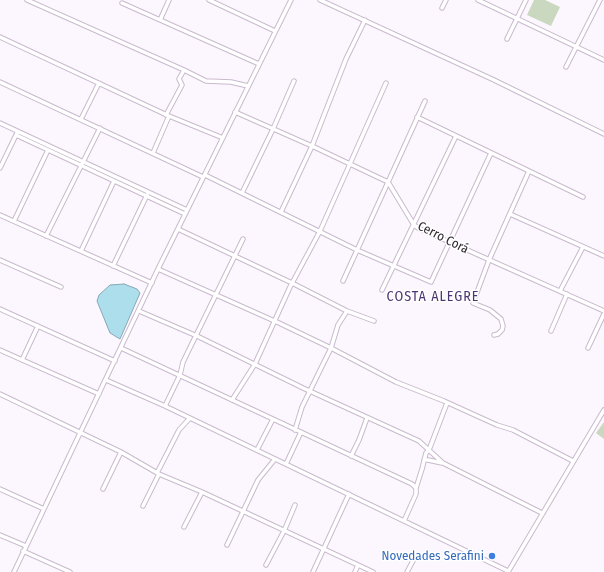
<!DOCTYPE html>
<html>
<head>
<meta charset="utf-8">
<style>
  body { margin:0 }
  canvas { display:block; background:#fcf6fe }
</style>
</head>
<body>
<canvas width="604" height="572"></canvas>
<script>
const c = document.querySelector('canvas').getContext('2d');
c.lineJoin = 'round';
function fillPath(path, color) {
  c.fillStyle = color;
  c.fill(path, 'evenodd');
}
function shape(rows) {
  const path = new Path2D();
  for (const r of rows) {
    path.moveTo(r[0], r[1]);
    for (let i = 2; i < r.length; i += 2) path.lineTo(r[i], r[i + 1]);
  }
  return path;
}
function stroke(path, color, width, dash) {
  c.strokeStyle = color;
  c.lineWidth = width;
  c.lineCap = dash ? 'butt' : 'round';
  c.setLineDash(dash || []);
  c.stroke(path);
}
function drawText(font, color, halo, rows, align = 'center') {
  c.font = font + ' "Fira Sans Condensed",sans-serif';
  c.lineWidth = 3;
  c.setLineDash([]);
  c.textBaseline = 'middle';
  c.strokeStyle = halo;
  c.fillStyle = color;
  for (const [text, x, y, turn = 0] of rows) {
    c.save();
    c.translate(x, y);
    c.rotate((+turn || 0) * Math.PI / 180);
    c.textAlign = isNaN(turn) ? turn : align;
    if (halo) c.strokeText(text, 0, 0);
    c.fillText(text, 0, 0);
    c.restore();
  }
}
const green = shape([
  [534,0,545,0,560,7,551,26,527,15],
  [604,422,604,439,596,433]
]);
const water = shape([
  [124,284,137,289,140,293,120,339,110,333,97,301,99,295,110,285,124,284]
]);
const minor = shape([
  [27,0,184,70,206,81,231,82,248,86],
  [209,0,275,31],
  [320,0,494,80,604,134],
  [478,0,604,60],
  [122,3,259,64],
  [442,8,446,0],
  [160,20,169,0],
  [0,37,169,116,223,138],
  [507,39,526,0],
  [566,67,600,0],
  [0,82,203,177],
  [235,112,312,146,388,182,414,225,418,228,604,311],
  [166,115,182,85,179,79,184,70],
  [417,117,583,197],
  [81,119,99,83],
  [0,123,187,210],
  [16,135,185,214],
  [153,153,169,116],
  [0,168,17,133],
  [205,175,357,250,431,282,491,153],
  [242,193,273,129,294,81],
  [281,212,312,146,346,59,365,20],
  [510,214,604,256],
  [0,215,152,283],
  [14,221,48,150],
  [178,229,292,283,347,311,374,321],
  [46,236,100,128],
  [81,251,114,181],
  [0,260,61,287],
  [113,266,147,195],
  [158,269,279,323,331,348,396,382,444,401,497,425,513,430,573,461],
  [343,281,425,101],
  [382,290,456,136],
  [560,291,583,247],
  [0,309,115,361],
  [139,311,197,336,303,388,419,441,443,463,542,513],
  [551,331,567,294],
  [494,335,498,334,502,330,503,326,501,319,490,310,473,303,489,260,529,171],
  [121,348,412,484,416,488],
  [588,348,604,314],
  [0,350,99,394],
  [22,360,38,326],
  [106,380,165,406,508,571],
  [0,394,121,452,159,474,202,492,373,572],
  [232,400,255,364,290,287,320,231,386,83],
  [165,406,180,375,183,362,243,239],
  [295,430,302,407,331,348,338,325,347,311],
  [257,450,273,419],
  [351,456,359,440,367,418],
  [424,460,428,460,442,463],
  [286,464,301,432],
  [157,473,179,430,190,418],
  [0,489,44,509],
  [103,489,121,452],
  [143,506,159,474],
  [404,521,416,494,416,488,422,469,426,453,429,450,447,403],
  [184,527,202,492],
  [0,535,26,546],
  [227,545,258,480,275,459],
  [23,551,70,572],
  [266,565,284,531,295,505],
  [14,572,158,269,291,0],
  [313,572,349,494],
  [355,572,358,565],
  [407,572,415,557],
  [508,572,604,410]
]);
const markers = [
  [492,556,4,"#3f7fe0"]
];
const streetNames = [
  ["Cerro Corá",443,238,27]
];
const shopNames = [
  ["Novedades Serafini",484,556]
];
const neighbourhoodNames = [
  ["COSTA ALEGRE",433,297]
];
fillPath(green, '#c9d8bf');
fillPath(water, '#addeec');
stroke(water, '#87a8b4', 1);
stroke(minor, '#c9bace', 5.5);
stroke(minor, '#fff', 3.5);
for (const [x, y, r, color] of markers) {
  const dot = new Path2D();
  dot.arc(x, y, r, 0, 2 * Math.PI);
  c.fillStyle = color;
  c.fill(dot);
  stroke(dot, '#fff', 1.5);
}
drawText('13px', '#2f2931', '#fff', streetNames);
drawText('13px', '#366cbe', '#fff', shopNames, 'right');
c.letterSpacing = '1px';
drawText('14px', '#4d3773', '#fff', neighbourhoodNames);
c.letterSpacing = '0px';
</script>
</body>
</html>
